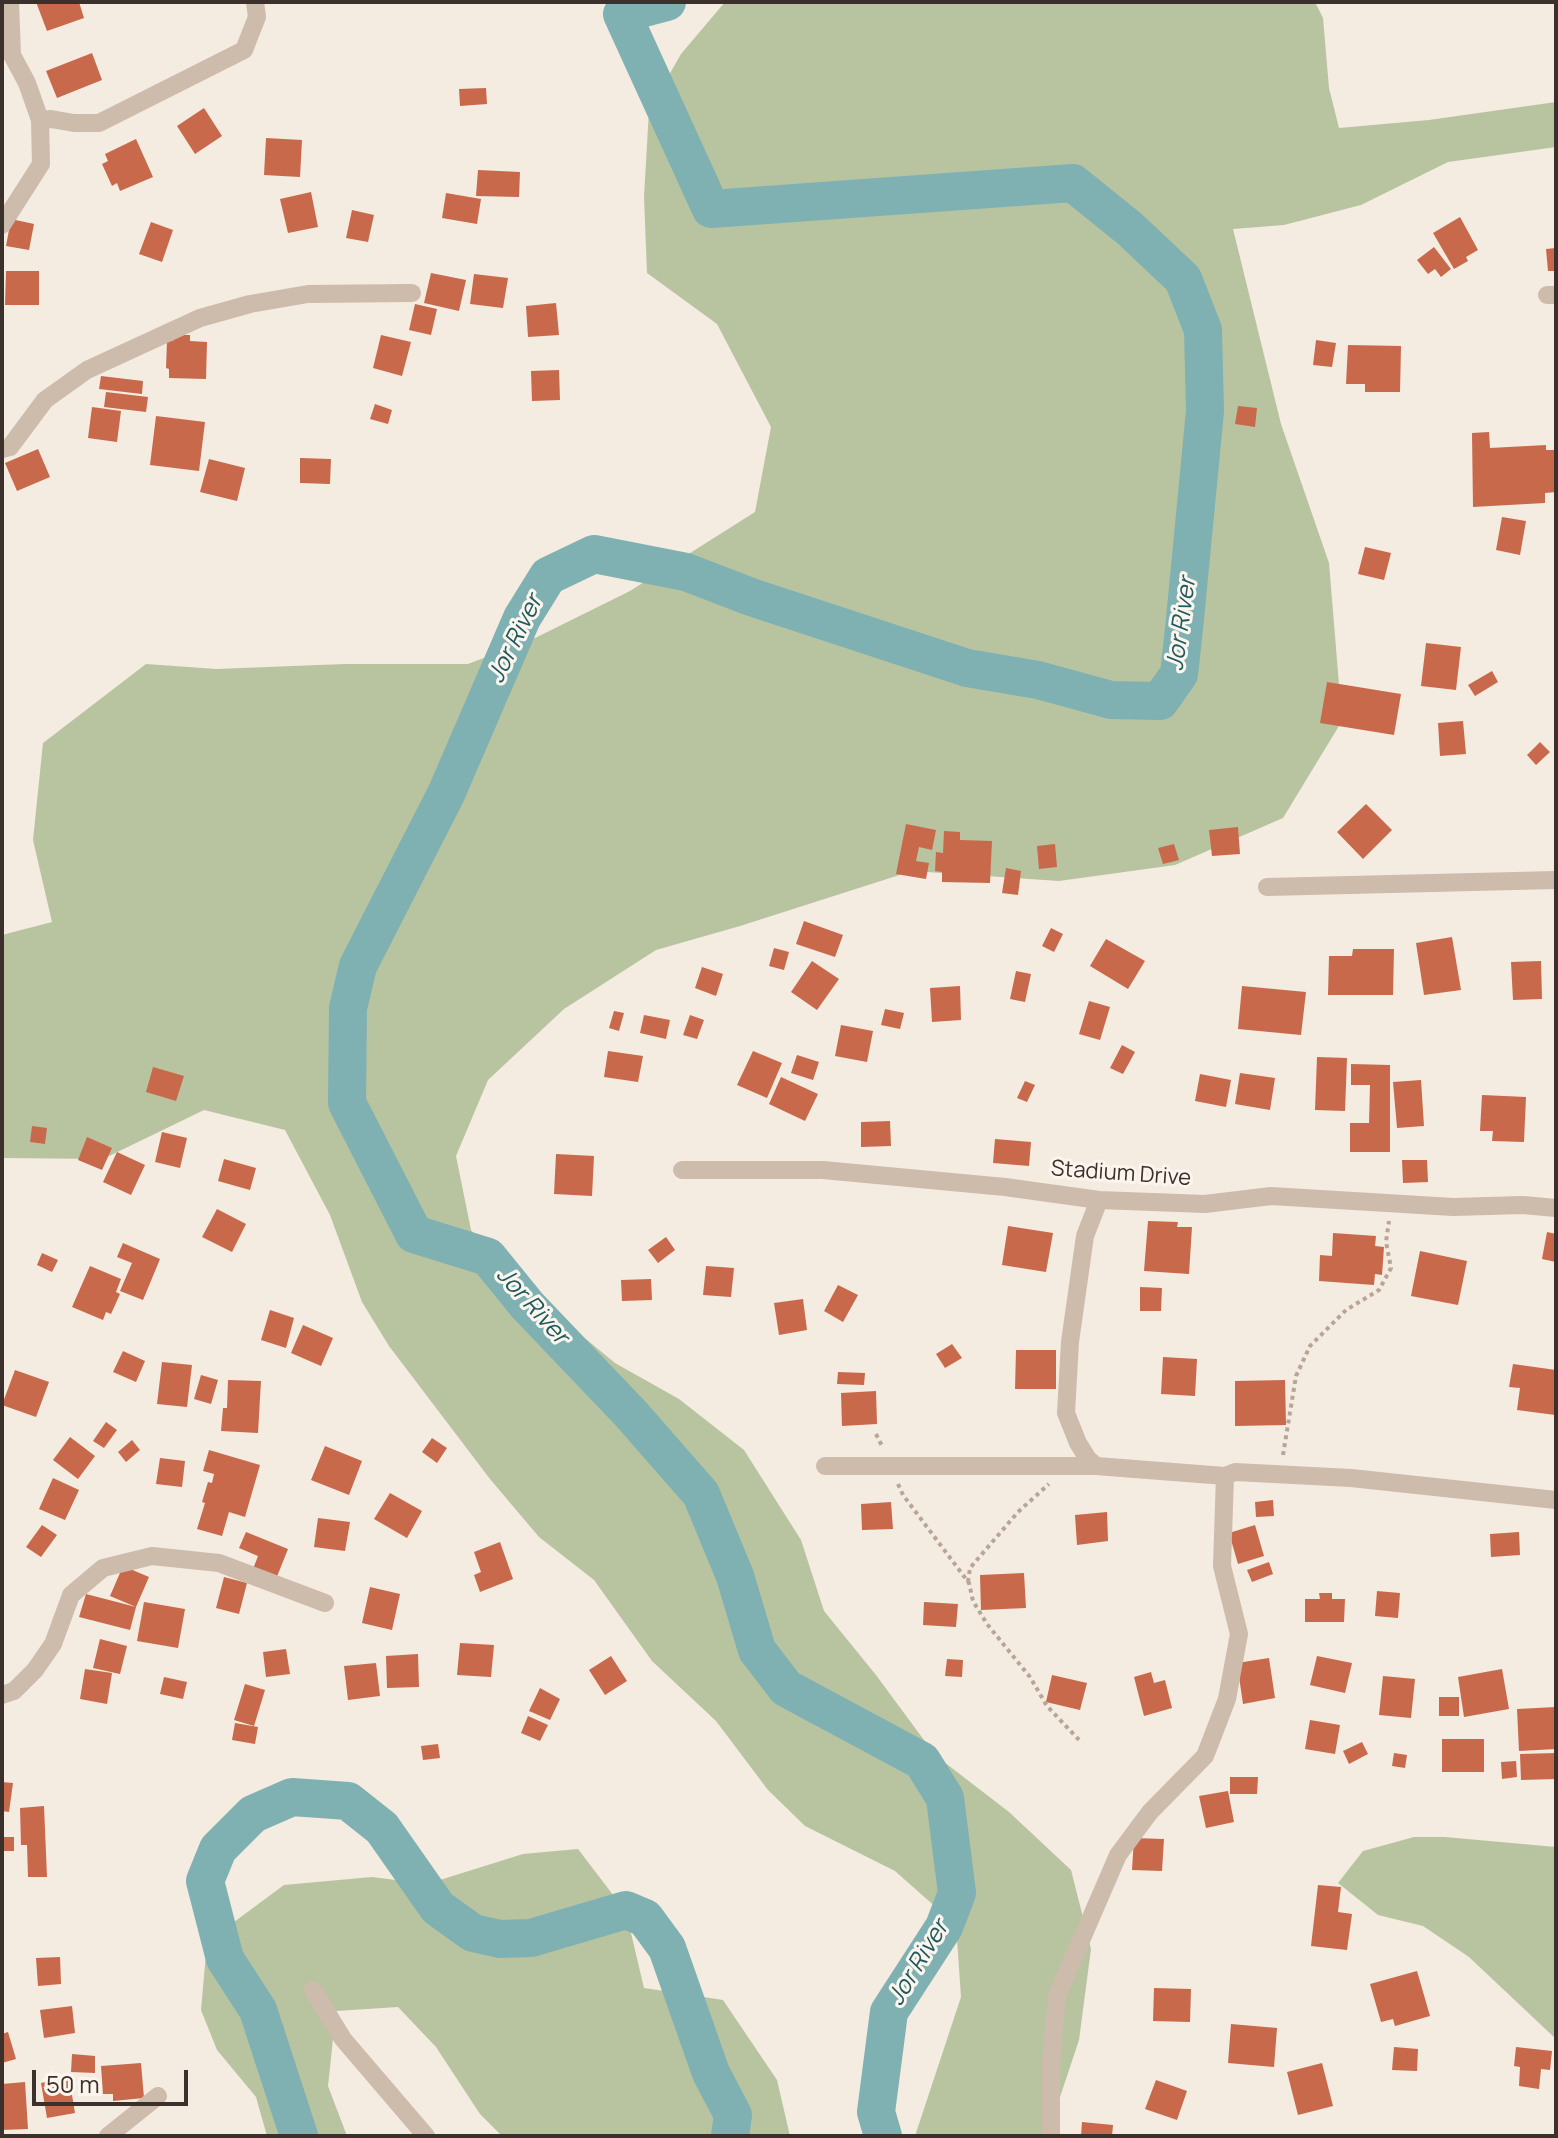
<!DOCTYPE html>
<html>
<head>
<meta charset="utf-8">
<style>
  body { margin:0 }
  #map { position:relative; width:1558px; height:2138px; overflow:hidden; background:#f4ebe1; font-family:Manrope,sans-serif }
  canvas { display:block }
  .frame { position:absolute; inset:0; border:4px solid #3b302b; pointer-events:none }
  .scale { position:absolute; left:32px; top:2070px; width:156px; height:36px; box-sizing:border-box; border:4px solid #3b302b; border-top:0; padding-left:10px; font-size:24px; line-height:28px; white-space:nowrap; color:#3b302b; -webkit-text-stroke:6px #fbf5ee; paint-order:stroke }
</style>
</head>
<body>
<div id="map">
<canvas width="1558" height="2138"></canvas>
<div class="frame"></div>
<div class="scale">50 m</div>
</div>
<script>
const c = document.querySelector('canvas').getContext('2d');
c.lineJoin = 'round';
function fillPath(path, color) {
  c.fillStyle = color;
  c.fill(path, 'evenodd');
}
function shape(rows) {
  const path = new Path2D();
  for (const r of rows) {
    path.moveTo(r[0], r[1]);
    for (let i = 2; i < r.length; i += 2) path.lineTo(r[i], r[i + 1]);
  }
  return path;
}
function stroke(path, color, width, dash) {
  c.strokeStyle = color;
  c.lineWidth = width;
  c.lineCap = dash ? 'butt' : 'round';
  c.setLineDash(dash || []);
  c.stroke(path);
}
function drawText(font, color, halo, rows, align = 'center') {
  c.font = font + ' Manrope,sans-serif';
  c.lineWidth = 6;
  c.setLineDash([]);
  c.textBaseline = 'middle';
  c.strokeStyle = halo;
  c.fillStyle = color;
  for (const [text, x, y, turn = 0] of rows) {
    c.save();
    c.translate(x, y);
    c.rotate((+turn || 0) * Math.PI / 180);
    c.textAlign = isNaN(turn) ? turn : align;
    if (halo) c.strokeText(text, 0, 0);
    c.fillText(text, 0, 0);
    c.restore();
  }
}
const green = shape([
  [725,2,1315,2,1323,18,1329,88,1339,128,1429,120,1556,102,1556,147,1448,162,1361,205,1284,225,1233,229,1281,424,1329,563,1342,721,1283,818,1175,865,1059,881,912,871,740,926,656,950,564,1009,488,1080,456,1156,471,1230,513,1279,615,1363,679,1399,744,1450,801,1540,824,1611,876,1675,935,1755,1009,1812,1071,1870,1091,1949,1079,2040,1047,2136,915,2136,961,1997,956,1925,895,1871,805,1826,768,1790,716,1721,652,1661,594,1580,539,1537,490,1479,389,1346,362,1302,330,1215,285,1130,204,1110,103,1159,2,1158,2,935,52,922,33,840,43,743,146,664,216,669,345,664,468,664,531,640,630,591,755,512,771,427,717,324,647,273,644,197,649,110,681,54],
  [1414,1837,1445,1837,1556,1847,1556,2039,1469,1957,1423,1926,1378,1915,1338,1883,1363,1851],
  [578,1849,626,1912,644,1988,723,2000,777,2080,790,2136,502,2136,480,2114,436,2047,398,2007,336,2011,328,2086,347,2136,267,2136,256,2097,217,2050,201,2010,207,1942,284,1885,372,1877,427,1884,523,1854]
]);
const river = shape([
  [667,2,622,14,711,209,1073,183,1130,229,1183,279,1203,330,1205,411,1184,629,1179,674,1160,701,1111,700,1038,680,967,668,751,597,686,572,594,554,548,576,522,618,446,794,358,966,348,1008,347,1103,414,1234,488,1257,527,1305,631,1414,701,1494,735,1576,757,1650,786,1688,922,1761,945,1798,957,1893,944,1927,889,2012,876,2112,883,2136],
  [299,2136,258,2010,225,1959,205,1881,218,1849,253,1814,292,1797,348,1801,382,1828,438,1908,473,1933,500,1939,531,1938,626,1910,645,1918,667,1948,711,2073,733,2115,730,2136]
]);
const building = shape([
  [36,2,79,2,84,18,47,31],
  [92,53,102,80,57,98,46,71],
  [486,88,487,104,460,106,459,89],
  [204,108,222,136,195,154,177,126],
  [266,138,302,140,300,177,264,175],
  [136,139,153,177,120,191,117,183,112,186,102,164,108,161,105,154],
  [478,170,520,172,519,197,476,196],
  [311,192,318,227,288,233,280,199],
  [446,193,481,199,477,224,442,218],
  [352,210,374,215,368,242,346,238],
  [1460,217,1478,250,1466,257,1468,261,1454,269,1433,233],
  [11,219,34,224,29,250,6,246],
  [151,222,173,230,162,262,139,254],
  [1434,247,1451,269,1441,277,1435,269,1428,274,1417,260],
  [1556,248,1556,271,1548,271,1546,249],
  [6,271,39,271,39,305,5,305],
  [431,273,466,280,459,311,424,303],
  [474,274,508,278,503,308,470,304],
  [556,303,559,335,528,337,526,306],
  [415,304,437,309,431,335,409,330],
  [173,335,190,335,190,341,207,342,206,379,169,378,169,369,166,368,167,341,173,341],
  [381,335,411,342,402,376,373,368],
  [1316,340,1336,343,1332,367,1313,365],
  [1348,345,1401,346,1400,392,1365,392,1365,384,1346,384],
  [559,370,560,400,532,401,531,371],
  [101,376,143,381,142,394,99,389],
  [106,392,148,397,146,412,104,407],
  [375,404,392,410,388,424,370,419],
  [1238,406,1257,408,1255,427,1235,424],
  [92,407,121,411,117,442,88,438],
  [156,416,205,422,199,471,150,465],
  [1489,432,1490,448,1546,445,1546,450,1556,450,1556,492,1545,493,1545,503,1473,507,1472,433],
  [38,449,50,477,17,491,5,463],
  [300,458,331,459,330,484,300,483],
  [209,459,245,468,237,501,200,492],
  [1502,517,1526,521,1520,555,1496,550],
  [1365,547,1391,553,1384,580,1358,574],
  [1426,643,1461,647,1456,690,1421,686],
  [1492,671,1498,682,1475,696,1468,685],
  [1327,682,1401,694,1394,735,1320,723],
  [1463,721,1466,754,1440,756,1438,723],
  [1540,742,1550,752,1536,765,1527,755],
  [1366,804,1392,830,1363,859,1337,832],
  [906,824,936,830,932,850,919,847,916,861,929,863,926,879,896,874],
  [1238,827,1240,854,1212,856,1209,830],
  [944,831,960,832,960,840,992,841,990,883,942,882,942,872,935,871,936,852,943,853],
  [1055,844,1057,867,1039,869,1037,846],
  [1174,844,1179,860,1163,864,1158,848],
  [1006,868,1021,871,1018,895,1002,893],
  [804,921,843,935,835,957,796,944],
  [1051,928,1063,934,1054,952,1042,946],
  [1452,937,1461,990,1424,995,1416,943],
  [1106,939,1145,961,1128,989,1090,966],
  [774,948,789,952,784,970,769,966],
  [1353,949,1394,949,1393,995,1328,995,1329,956,1352,956],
  [812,961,839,979,817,1010,791,992],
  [1541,961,1542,999,1513,1000,1511,962],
  [702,967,723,974,716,996,695,988],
  [1016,971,1031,974,1025,1002,1010,999],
  [960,986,961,1020,932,1022,930,988],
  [1242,986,1306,992,1301,1035,1238,1029],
  [1089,1001,1110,1007,1100,1040,1079,1034],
  [885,1009,904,1013,900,1029,881,1025],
  [614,1011,624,1013,619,1031,609,1028],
  [644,1015,670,1020,666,1039,640,1033],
  [690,1015,704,1020,697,1039,683,1035],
  [841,1025,873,1031,867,1062,835,1056],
  [1122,1045,1135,1052,1123,1074,1110,1068],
  [608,1051,643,1056,638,1082,604,1077],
  [753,1051,782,1063,767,1098,737,1085],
  [797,1055,819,1062,813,1080,791,1073],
  [1317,1057,1347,1058,1345,1111,1315,1110],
  [1351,1064,1390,1065,1390,1152,1350,1152,1350,1123,1369,1123,1370,1085,1351,1085],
  [153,1067,184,1076,176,1101,146,1092],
  [1240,1073,1275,1078,1270,1110,1235,1104],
  [1200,1074,1231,1080,1226,1107,1195,1101],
  [781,1077,818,1094,805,1121,769,1104],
  [1421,1080,1424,1126,1397,1128,1393,1082],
  [1025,1081,1035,1085,1027,1102,1017,1098],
  [1482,1095,1526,1097,1524,1142,1492,1141,1493,1131,1480,1131],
  [890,1121,891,1146,861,1147,861,1122],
  [32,1126,47,1128,45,1144,30,1142],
  [162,1132,187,1138,180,1168,155,1162],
  [87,1137,112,1148,102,1170,78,1160],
  [995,1139,1031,1142,1029,1166,993,1163],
  [117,1152,145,1165,131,1195,103,1182],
  [556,1154,594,1156,592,1196,554,1194],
  [224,1159,256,1168,250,1190,218,1181],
  [1402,1160,1427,1160,1428,1182,1403,1183],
  [217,1209,246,1224,232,1252,202,1237],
  [1148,1221,1178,1222,1177,1227,1192,1227,1189,1274,1144,1271],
  [1008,1226,1053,1233,1046,1272,1002,1265],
  [1547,1232,1556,1234,1556,1262,1542,1259],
  [1333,1233,1376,1236,1375,1246,1384,1247,1382,1275,1375,1274,1374,1285,1319,1281,1320,1255,1332,1256],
  [666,1237,675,1250,658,1263,648,1250],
  [123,1243,160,1259,143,1300,120,1291,132,1263,117,1257],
  [1420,1251,1467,1261,1458,1305,1411,1296],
  [42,1253,58,1260,52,1272,37,1265],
  [90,1266,121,1279,116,1292,120,1294,111,1314,106,1312,103,1320,72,1307],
  [706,1266,734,1268,731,1297,703,1295],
  [651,1279,652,1300,622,1301,621,1280],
  [838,1285,858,1295,843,1322,824,1311],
  [1140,1287,1162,1288,1161,1311,1140,1311],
  [803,1299,807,1330,779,1335,774,1303],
  [270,1310,294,1318,286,1348,261,1340],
  [303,1325,333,1338,321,1366,291,1353],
  [952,1344,962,1358,945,1368,936,1354],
  [1016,1350,1056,1350,1056,1389,1015,1389],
  [123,1351,145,1361,136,1382,113,1372],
  [1163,1357,1197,1359,1195,1396,1161,1394],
  [162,1362,192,1365,187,1407,157,1404],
  [1513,1364,1556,1370,1555,1415,1517,1410,1520,1388,1509,1387],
  [15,1370,49,1382,36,1417,2,1405],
  [838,1372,865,1373,864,1385,837,1384],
  [201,1375,218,1380,211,1404,194,1399],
  [228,1380,261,1381,258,1433,221,1431,223,1408,227,1408],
  [1285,1380,1286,1425,1235,1426,1235,1381],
  [876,1391,877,1424,842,1426,841,1393],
  [106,1422,117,1430,104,1448,93,1441],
  [70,1437,95,1456,78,1479,53,1460],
  [432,1438,447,1448,437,1463,422,1452],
  [132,1440,140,1450,126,1462,118,1452],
  [325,1446,362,1461,349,1495,311,1480],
  [209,1450,260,1465,245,1517,229,1512,222,1536,197,1529,205,1503,202,1502,208,1482,212,1483,214,1474,203,1471],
  [160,1458,185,1461,182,1487,156,1484],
  [53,1478,79,1490,65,1520,39,1509],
  [390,1493,422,1511,407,1538,374,1519],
  [1273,1500,1274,1516,1256,1517,1255,1502],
  [891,1502,893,1529,862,1530,861,1504],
  [1107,1512,1108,1541,1077,1545,1075,1515],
  [318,1518,350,1522,345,1551,314,1547],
  [42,1525,57,1535,41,1557,26,1547],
  [1255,1525,1264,1556,1238,1564,1229,1533],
  [246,1532,288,1549,276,1579,253,1569,258,1556,239,1548],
  [1519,1532,1520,1555,1491,1557,1490,1534],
  [500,1542,513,1579,480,1592,474,1575,481,1572,474,1552],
  [1269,1562,1273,1574,1252,1582,1247,1570],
  [123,1566,149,1577,136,1607,110,1596],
  [1024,1573,1026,1608,981,1610,980,1575],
  [224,1577,247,1583,239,1614,216,1608],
  [370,1587,400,1594,392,1630,362,1623],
  [1377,1591,1400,1593,1398,1618,1375,1616],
  [1319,1593,1332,1593,1332,1599,1345,1599,1344,1622,1305,1622,1305,1599,1320,1599],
  [86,1594,136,1607,130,1630,79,1617],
  [144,1602,185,1609,178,1648,137,1641],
  [924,1602,958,1604,956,1627,923,1625],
  [100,1639,127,1646,120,1674,93,1668],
  [460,1643,494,1645,491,1677,457,1675],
  [286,1649,290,1674,266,1677,263,1652],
  [418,1654,419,1687,387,1688,386,1656],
  [611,1656,627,1681,605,1695,589,1670],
  [1317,1656,1352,1663,1345,1693,1310,1685],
  [1269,1658,1275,1698,1243,1704,1237,1663],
  [947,1659,963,1660,962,1677,945,1676],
  [376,1663,380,1696,348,1700,344,1666],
  [85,1669,112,1673,107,1704,80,1699],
  [1502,1669,1509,1709,1464,1717,1458,1677],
  [1151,1672,1154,1683,1165,1680,1172,1708,1144,1716,1134,1677],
  [1052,1675,1087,1683,1080,1710,1046,1702],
  [1383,1676,1415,1679,1411,1718,1379,1715],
  [164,1677,187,1682,183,1699,160,1694],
  [245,1684,265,1690,254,1726,234,1720],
  [540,1688,560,1699,550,1720,529,1711],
  [1439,1697,1459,1697,1459,1716,1439,1716],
  [1556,1707,1556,1749,1519,1751,1517,1709],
  [528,1716,548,1725,540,1741,521,1733],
  [1310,1720,1340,1725,1335,1754,1305,1749],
  [235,1723,258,1727,255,1744,232,1740],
  [1442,1739,1484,1739,1484,1772,1442,1772],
  [1362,1742,1368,1754,1349,1764,1343,1751],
  [438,1744,440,1758,423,1760,421,1746],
  [1394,1753,1407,1755,1405,1768,1392,1766],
  [1556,1753,1556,1779,1521,1780,1520,1754],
  [1516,1761,1517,1777,1502,1779,1501,1762],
  [1230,1777,1258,1777,1257,1794,1230,1794],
  [2,1782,13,1783,9,1812,2,1811],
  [1228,1791,1234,1822,1206,1828,1199,1796],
  [44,1806,47,1877,28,1877,27,1845,21,1845,20,1808],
  [2,1837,14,1837,14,1851,2,1851],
  [1134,1838,1164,1839,1162,1871,1132,1870],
  [1318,1885,1341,1887,1338,1912,1352,1914,1347,1950,1311,1946],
  [60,1957,61,1984,38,1986,36,1958],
  [1417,1971,1430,2016,1395,2026,1393,2019,1381,2022,1370,1984],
  [1154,1988,1191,1989,1190,2022,1153,2021],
  [72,2006,75,2033,44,2038,40,2010],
  [1231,2024,1277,2028,1274,2067,1228,2063],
  [8,2032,16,2059,2,2063,2,2034],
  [1394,2047,1418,2049,1417,2071,1392,2070],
  [1516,2047,1552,2051,1550,2070,1541,2069,1539,2089,1519,2086,1520,2067,1514,2066],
  [72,2054,95,2056,95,2073,71,2072],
  [141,2063,144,2098,113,2101,113,2094,103,2094,101,2066],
  [1322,2063,1333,2106,1298,2115,1287,2072],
  [69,2077,75,2113,47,2118,41,2083],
  [1156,2080,1187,2091,1177,2120,1145,2109],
  [25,2082,28,2129,2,2130,2,2084],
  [1082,2122,1113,2125,1112,2136,1081,2136]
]);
const path = shape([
  [876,1434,882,1446],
  [1283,1455,1296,1376,1310,1346,1346,1310,1379,1290,1391,1268,1386,1242,1389,1221],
  [898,1484,903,1495,969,1583,973,1601,987,1624,1030,1677,1047,1706,1080,1741],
  [968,1582,970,1568,1018,1512,1049,1484]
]);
const minor = shape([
  [40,120,51,119,74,123,99,123,244,50,257,17,255,2],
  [2,225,41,164,40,120,27,83,12,55,10,2],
  [1547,295,1556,295],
  [2,449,10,447,45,400,87,370,200,318,250,304,308,294,412,293],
  [1267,887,1556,880],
  [682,1170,823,1170,1005,1187,1099,1200,1205,1204,1271,1196,1453,1207,1523,1205,1556,1208],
  [1099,1200,1085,1236,1070,1342,1066,1413,1078,1443,1088,1459,1096,1466,1225,1476,1235,1472,1351,1478,1556,1500],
  [825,1466,1096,1466],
  [2,1695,14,1691,35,1670,53,1644,71,1595,103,1568,152,1556,219,1563,325,1603],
  [313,1990,343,2039,426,2136],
  [108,2136,158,2096],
  [1051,2136,1051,2063,1057,1996,1118,1855,1150,1812,1205,1756,1227,1699,1239,1634,1222,1566,1225,1476]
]);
const streetNames = [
  ["Stadium Drive",1121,1174,4]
];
const waterNames = [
  ["Jor River",1182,624,-82],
  ["Jor River",516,639,-64],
  ["Jor River",532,1306,48],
  ["Jor River",919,1963,-59]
];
fillPath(green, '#b8c4a0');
stroke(river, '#7fb0b2', 38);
fillPath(building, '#c8694b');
stroke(path, '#b9a596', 4, [4, 4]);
stroke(minor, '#cdbbac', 18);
drawText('22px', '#3b302b', '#fbf5ee', streetNames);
drawText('italic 24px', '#1f5a5e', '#fbf5ee', waterNames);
</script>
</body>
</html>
